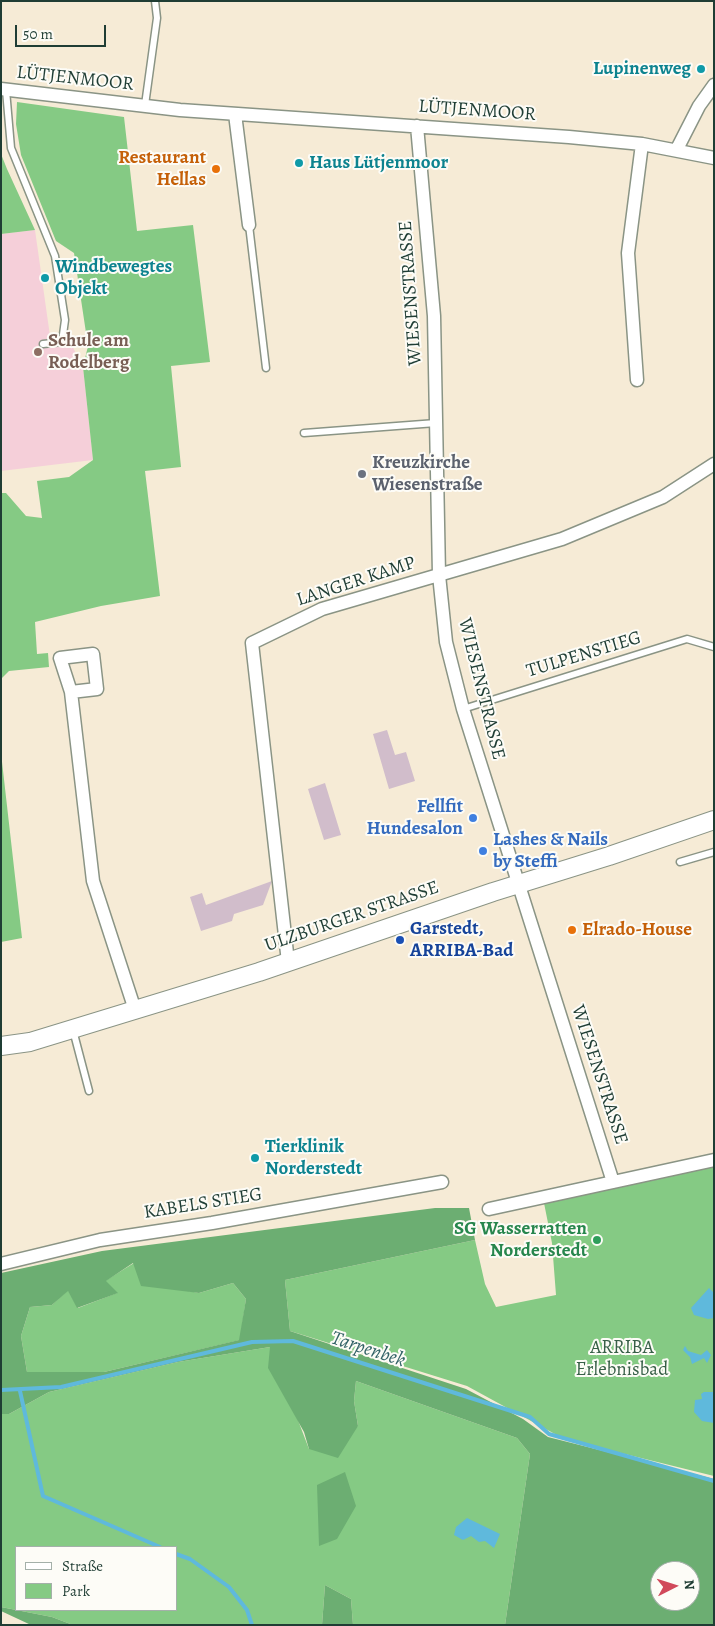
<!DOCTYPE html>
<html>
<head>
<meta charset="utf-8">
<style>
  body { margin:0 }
  #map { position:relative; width:715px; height:1626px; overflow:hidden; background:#f6ebd6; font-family:Alegreya,serif }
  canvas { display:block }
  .frame { position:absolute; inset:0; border:2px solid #1f3d34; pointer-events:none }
  .legend { position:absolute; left:15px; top:1546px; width:162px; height:65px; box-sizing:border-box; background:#fdfcf7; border:1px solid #a4b0a9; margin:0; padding:6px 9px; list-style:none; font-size:15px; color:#1f3d34 }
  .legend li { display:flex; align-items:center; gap:10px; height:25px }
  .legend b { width:25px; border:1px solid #a4b0a9 }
  .north { position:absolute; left:650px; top:1561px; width:50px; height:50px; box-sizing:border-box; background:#fdfcf7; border:1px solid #a4b0a9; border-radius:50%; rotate:85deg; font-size:14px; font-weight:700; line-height:20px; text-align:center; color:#1f3d34 }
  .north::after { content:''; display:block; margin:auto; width:18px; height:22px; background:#d1495b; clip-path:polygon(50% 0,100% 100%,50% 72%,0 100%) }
  .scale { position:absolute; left:15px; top:25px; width:91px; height:22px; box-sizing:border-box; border:2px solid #1f3d34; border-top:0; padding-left:6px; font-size:15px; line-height:18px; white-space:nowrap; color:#1f3d34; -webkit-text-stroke:4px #fdfcf7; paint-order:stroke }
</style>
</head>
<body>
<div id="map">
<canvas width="715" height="1626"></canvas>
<div class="frame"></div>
<ul class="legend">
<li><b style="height:6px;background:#fff"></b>Straße</li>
<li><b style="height:14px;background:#85ca84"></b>Park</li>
</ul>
<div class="north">N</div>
<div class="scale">50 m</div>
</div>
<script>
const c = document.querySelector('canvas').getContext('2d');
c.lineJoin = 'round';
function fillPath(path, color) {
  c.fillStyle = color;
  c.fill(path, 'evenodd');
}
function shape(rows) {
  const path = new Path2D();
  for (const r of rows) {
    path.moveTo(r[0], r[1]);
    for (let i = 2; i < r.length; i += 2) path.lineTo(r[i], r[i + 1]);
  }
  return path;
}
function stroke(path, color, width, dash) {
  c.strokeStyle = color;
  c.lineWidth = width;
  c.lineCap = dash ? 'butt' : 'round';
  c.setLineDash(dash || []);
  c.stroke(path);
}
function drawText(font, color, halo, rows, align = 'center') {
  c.font = font + ' Alegreya,serif';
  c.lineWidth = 4;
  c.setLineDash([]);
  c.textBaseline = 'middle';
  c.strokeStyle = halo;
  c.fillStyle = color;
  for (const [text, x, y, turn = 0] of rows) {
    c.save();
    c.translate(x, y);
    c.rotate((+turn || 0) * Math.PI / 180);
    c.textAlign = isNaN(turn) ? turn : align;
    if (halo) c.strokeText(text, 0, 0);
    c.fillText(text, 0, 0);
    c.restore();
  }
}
const built = shape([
  [35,230,50,336,66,334,83,367,93,460,1,471,1,234]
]);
const industrial = shape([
  [387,730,395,755,406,752,415,781,389,789,373,734],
  [325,783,341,835,324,840,308,789],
  [272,881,263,905,234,914,232,921,201,931,190,897,202,893,206,905]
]);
const green = shape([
  [17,102,124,117,137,231,193,225,210,362,171,366,181,467,145,471,160,596,101,606,35,622,37,654,48,653,49,667,9,671,1,679,1,493,6,493,26,516,42,518,37,481,69,477,93,460,83,367,88,346,74,253,56,241,21,155,16,124],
  [1,154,7,169,35,230,1,234],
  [1,753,22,938,1,942],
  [714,1165,714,1476,564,1439,467,1386,290,1331,285,1280,475,1240,485,1284,496,1307,556,1295,552,1243,544,1203],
  [134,1263,178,1289,199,1293,233,1283,246,1299,240,1340,104,1372,27,1372,21,1336,30,1307,52,1305,68,1290,78,1308,117,1293,105,1281],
  [270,1347,309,1449,358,1426,354,1401,356,1381,517,1438,530,1454,505,1625,353,1625,351,1599,325,1585,322,1625,73,1625,52,1617,1,1607,1,1414,9,1414,49,1392,178,1362],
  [16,1547,176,1547,176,1610,16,1610]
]);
const forest = shape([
  [435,1208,469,1208,475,1240,285,1280,290,1331,466,1389,523,1419,548,1437,714,1479,714,1625,505,1625,530,1454,517,1438,356,1381,354,1401,358,1426,338,1458,309,1449,304,1432,268,1368,270,1347,178,1362,49,1392,9,1414,1,1414,1,1273,102,1251],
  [133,1263,141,1286,199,1293,233,1283,246,1299,239,1340,104,1372,27,1372,21,1336,30,1307,52,1305,68,1291,77,1308,118,1293,106,1281],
  [660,1571,690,1571,690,1601,660,1601],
  [345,1472,356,1506,337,1539,319,1546,317,1485],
  [325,1585,351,1599,353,1625,322,1625],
  [1,1607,52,1617,73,1625,31,1625,1,1611]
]);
const water = shape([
  [709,1288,714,1293,714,1318,708,1319,694,1315,691,1308],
  [685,1346,688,1351,701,1355,707,1350,711,1355,707,1363,704,1358,692,1364,690,1357,683,1350],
  [704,1392,714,1392,714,1423,702,1421,694,1412,695,1400,702,1399,701,1394],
  [467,1518,500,1534,494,1548,485,1541,479,1542,471,1536,463,1540,454,1535,456,1527]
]);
const stream = shape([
  [1,1390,61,1387,252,1342,293,1341,530,1417,549,1434,714,1481],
  [20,1391,43,1496,160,1547],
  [176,1554,190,1559,229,1587,247,1610,252,1625]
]);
const service = shape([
  [6,90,11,148,55,256,65,320,62,342,43,344],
  [145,105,157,18,155,1],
  [249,225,266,368],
  [304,433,436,423],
  [463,709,687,639,714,647],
  [680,862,714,852],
  [73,1030,89,1091]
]);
const minor = shape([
  [1,89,180,110,569,137,642,144,714,158],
  [235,114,249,225],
  [417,126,434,316,439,575,446,642,463,709,613,1182],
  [677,149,699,106,714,85],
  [637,380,628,253,642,144],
  [71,692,97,689,93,654,60,658,71,692,93,881,135,1010],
  [288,962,252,643,322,609,562,539,663,497,714,464],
  [489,1209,714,1160],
  [1,1264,100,1240,212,1223,442,1182]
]);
const secondary = shape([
  [1,1046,30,1042,259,972,493,892,609,856,714,820]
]);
const markers = [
  [701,69,5,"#0f9aa8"],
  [299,163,5,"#0f9aa8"],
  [216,169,5,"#e8710a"],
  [45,278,5,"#0f9aa8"],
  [38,352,5,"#8d6e63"],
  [362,474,5,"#6b7280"],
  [473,818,5,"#3f7fe0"],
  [483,851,5,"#3f7fe0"],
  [572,930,5,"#e8710a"],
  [400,940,5,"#1a4fb4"],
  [255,1158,5,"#0f9aa8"],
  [597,1240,5,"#2e9e5b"]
];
const cultureNames = [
  ["Lupinenweg",691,69,"right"],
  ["Haus Lütjenmoor",309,163],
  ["Windbewegtes",55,267],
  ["Objekt",55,289],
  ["Tierklinik",265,1147],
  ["Norderstedt",265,1169]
];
const streetNames = [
  ["LÜTJENMOOR",75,79,6],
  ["LÜTJENMOOR",477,111,4],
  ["WIESENSTRASSE",411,293,-94],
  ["LANGER KAMP",356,582,-18],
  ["TULPENSTIEG",584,655,-17],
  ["WIESENSTRASSE",481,689,76],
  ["ULZBURGER STRASSE",352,917,-19],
  ["WIESENSTRASSE",599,1075,72],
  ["KABELS STIEG",203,1204,-9]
];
const foodNames = [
  ["Restaurant",206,158],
  ["Hellas",206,180],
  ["Elrado-House",582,930,"left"]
];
const educationNames = [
  ["Schule am",48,341],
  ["Rodelberg",48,363]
];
const worshipNames = [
  ["Kreuzkirche",372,463],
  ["Wiesenstraße",372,485]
];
const shopNames = [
  ["Fellfit",463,807],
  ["Hundesalon",463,829],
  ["Lashes & Nails",493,840,"left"],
  ["by Steffi",493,862,"left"]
];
const transitNames = [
  ["Garstedt,",410,929],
  ["ARRIBA-Bad",410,951]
];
const leisureNames = [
  ["SG Wasserratten",587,1229],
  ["Norderstedt",587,1251]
];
const parkNames = [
  ["ARRIBA",622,1348],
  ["Erlebnisbad",622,1370]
];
const waterNames = [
  ["Tarpenbek",368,1350,18]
];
fillPath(built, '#f5cfd9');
fillPath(industrial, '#d1bdcb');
fillPath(green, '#85ca84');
fillPath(forest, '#6cae72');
fillPath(water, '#5fb9dc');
stroke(stream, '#5fb9dc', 4);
stroke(service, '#8a9485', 9);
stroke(minor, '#8a9485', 15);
stroke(secondary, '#8a9485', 20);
stroke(service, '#fff', 6);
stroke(minor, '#fff', 12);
stroke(secondary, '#fff', 18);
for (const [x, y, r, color] of markers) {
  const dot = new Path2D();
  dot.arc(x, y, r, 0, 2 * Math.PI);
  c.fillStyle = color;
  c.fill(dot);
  stroke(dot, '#fdfcf7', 2);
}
drawText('bold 19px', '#0d838f', '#fdfcf7', cultureNames, 'left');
drawText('19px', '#1f3d34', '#fdfcf7', streetNames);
drawText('bold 19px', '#c56008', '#fdfcf7', foodNames, 'right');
drawText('bold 19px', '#785e54', '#fdfcf7', educationNames, 'left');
drawText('bold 19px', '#5b616d', '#fdfcf7', worshipNames, 'left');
drawText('bold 19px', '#366cbe', '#fdfcf7', shopNames, 'right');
drawText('bold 19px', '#164399', '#fdfcf7', transitNames, 'left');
drawText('bold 19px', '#27864d', '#fdfcf7', leisureNames, 'right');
drawText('19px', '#386048', '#fdfcf7', parkNames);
drawText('italic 20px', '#326266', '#fdfcf7', waterNames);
</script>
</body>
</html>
